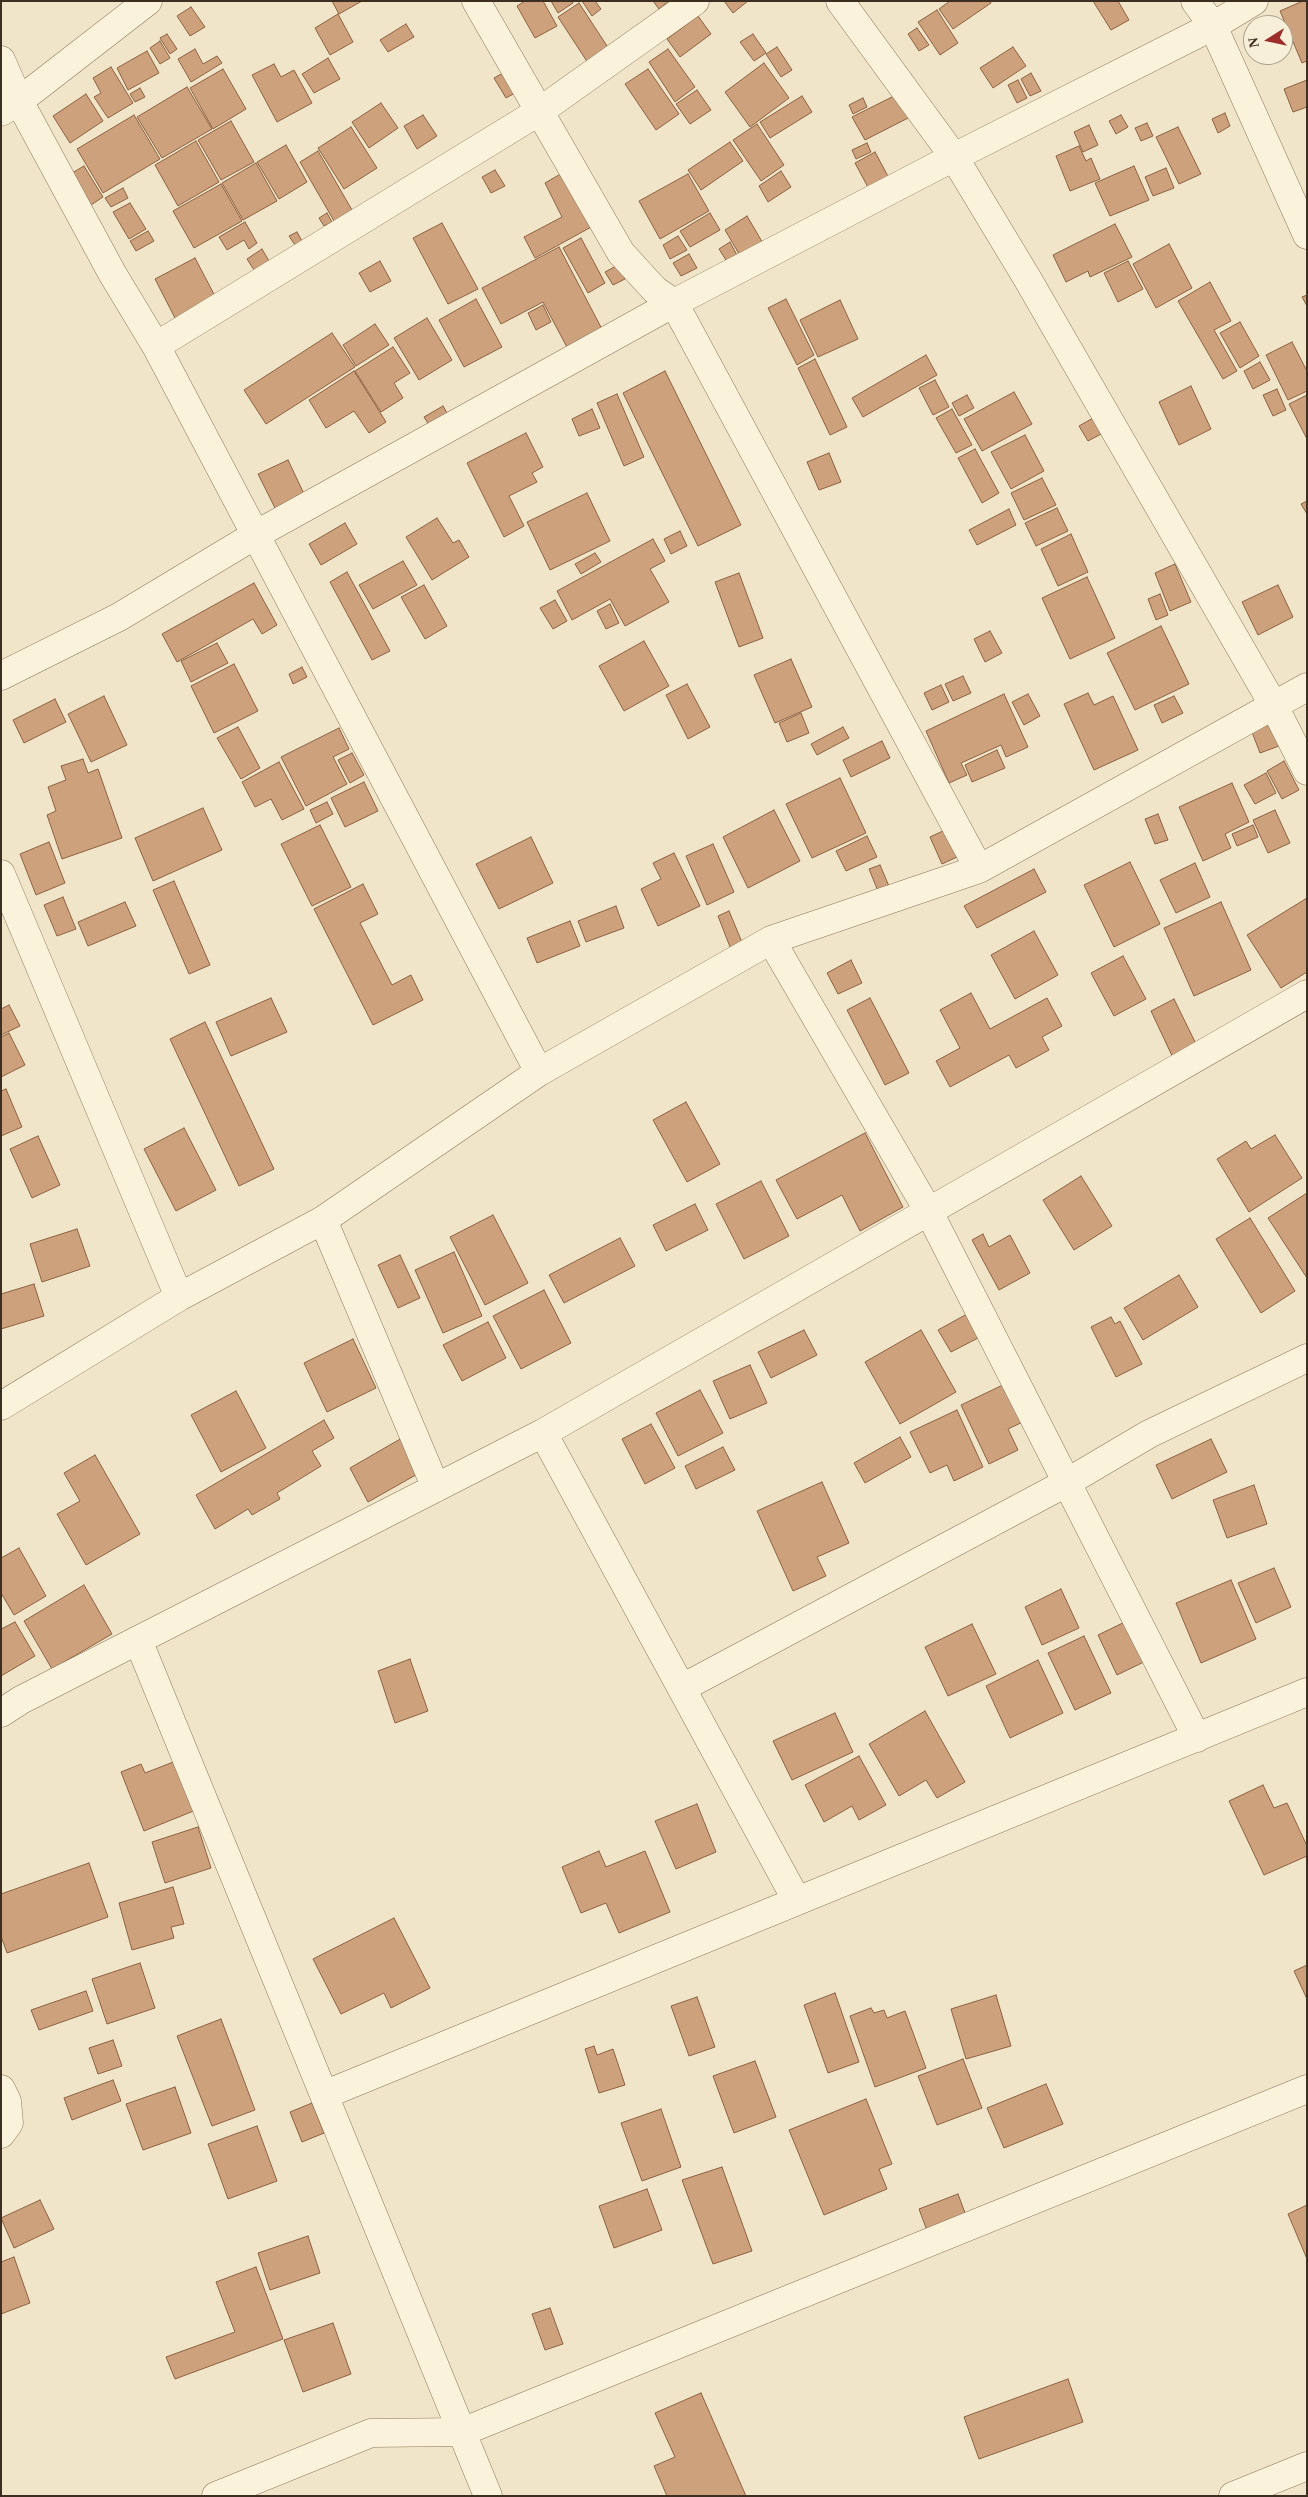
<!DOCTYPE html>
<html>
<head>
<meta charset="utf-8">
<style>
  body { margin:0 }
  #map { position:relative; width:1308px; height:2497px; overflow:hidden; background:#f0e5c8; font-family:"Times New Roman",serif }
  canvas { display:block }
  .frame { position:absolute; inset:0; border:2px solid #3c2e20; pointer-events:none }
  .north { position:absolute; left:1243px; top:15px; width:50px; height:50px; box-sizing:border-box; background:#f7efd8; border:1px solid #aca28e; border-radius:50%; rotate:260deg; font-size:14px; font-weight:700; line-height:20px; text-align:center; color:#3c2e20 }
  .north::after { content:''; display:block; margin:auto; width:18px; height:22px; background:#9d2d2a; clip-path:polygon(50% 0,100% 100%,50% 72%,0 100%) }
</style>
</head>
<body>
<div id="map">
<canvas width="1308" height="2497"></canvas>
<div class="frame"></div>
<div class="north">N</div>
</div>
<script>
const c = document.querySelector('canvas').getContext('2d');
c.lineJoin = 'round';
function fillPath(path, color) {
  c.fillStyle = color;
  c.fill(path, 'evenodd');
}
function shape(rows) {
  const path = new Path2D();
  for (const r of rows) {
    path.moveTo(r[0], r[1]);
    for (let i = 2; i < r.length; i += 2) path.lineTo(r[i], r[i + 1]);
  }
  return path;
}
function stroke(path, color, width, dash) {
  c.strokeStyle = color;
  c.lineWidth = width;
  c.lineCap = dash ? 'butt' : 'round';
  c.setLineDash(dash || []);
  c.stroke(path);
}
const building = shape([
  [332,1,362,1,339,14,332,1],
  [525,1,543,1,557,26,535,38,517,6,525,1],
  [551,1,572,1,573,3,558,13,551,1],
  [582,1,595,1,601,9,592,16,582,1],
  [653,1,669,1,659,9,653,1],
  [724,1,748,1,733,13,724,1],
  [950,1,990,1,991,3,953,29,939,9,950,1],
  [1093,1,1118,1,1129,20,1111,30,1093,1],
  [1303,1,1307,1,1307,61,1302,63,1280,11,1303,1],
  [579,3,609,49,588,63,558,17,579,3],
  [191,7,205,27,190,36,177,16,191,7],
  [937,10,958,43,940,55,918,22,937,10],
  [338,14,353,42,330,55,315,28,338,14],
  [698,16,711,34,680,57,667,39,698,16],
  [406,24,414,37,388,52,380,40,406,24],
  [1283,26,1288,40,1283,42,1283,26],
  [917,28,929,45,919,51,908,34,917,28],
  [167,34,177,49,170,54,160,38,167,34],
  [753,34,766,53,754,61,740,42,753,34],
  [160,41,170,58,160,64,150,48,160,41],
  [777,47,792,70,781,77,766,54,777,47],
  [1013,47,1026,66,993,88,980,68,1013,47],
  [195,49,203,64,217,56,222,63,191,82,178,59,195,49],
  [668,49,695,87,675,102,649,62,668,49],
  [147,51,159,73,128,90,117,68,147,51],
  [328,58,340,79,314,93,302,74,328,58],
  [764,63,789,98,750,127,725,92,764,63],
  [274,64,281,77,294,70,312,103,277,122,252,75,274,64],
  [111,67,133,103,108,118,94,97,101,93,93,78,111,67],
  [223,69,246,109,213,129,190,88,223,69],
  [648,69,679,114,656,130,625,84,648,69],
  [503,73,515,93,506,98,494,78,503,73],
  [1031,73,1041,91,1030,96,1021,79,1031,73],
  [1018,80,1027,98,1017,103,1008,85,1018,80],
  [1307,80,1307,107,1293,112,1284,89,1307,80],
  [187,87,212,129,162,158,137,117,187,87],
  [140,88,145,97,135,102,130,94,140,88],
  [697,90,711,110,690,124,676,104,697,90],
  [900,93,912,116,865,140,852,117,900,93],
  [86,94,103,121,70,143,53,116,86,94],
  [802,96,812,112,770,138,760,122,802,96],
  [863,98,867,107,853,114,849,105,863,98],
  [381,103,398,128,369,148,352,122,381,103],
  [1225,113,1230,126,1218,133,1212,119,1225,113],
  [134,115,160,159,103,193,77,149,134,115],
  [423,115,437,136,417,149,404,126,423,115],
  [1121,115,1128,127,1116,134,1109,121,1121,115],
  [231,121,254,162,221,180,198,140,231,121],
  [1147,123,1153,136,1141,141,1135,128,1147,123],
  [757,124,784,165,761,181,733,140,757,124],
  [1089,125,1098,145,1083,152,1074,132,1089,125],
  [351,127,377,168,344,189,318,148,351,127],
  [1178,127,1201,174,1179,184,1156,137,1178,127],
  [196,141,219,182,178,206,155,165,196,141],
  [730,142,743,161,701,190,688,170,730,142],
  [867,143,871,152,856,159,852,150,867,143],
  [286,145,307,182,279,199,257,162,286,145],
  [1079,146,1086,161,1091,158,1100,179,1070,191,1056,156,1079,146],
  [318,151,352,210,334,221,300,162,318,151],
  [875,152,890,180,870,191,855,163,875,152],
  [256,163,277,201,243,220,222,183,256,163],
  [84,166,103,197,91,205,72,173,84,166],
  [1134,166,1149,200,1110,216,1095,183,1134,166],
  [1166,168,1174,188,1153,196,1145,177,1166,168],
  [495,170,505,186,491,193,482,177,495,170],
  [781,171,791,187,768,202,759,186,781,171],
  [564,172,593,226,535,258,524,237,562,217,545,183,564,172],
  [688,174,709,211,660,239,639,201,688,174],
  [221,184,242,221,194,248,173,211,221,184],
  [123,188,128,198,111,207,105,198,123,188],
  [130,203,146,229,129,239,113,212,130,203],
  [327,213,332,222,324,226,319,218,327,213],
  [710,213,720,230,690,247,680,231,710,213],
  [747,216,764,245,742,259,725,230,747,216],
  [245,222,257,243,249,249,244,240,227,250,219,237,245,222],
  [442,223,478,289,448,304,413,238,442,223],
  [1115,224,1132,257,1090,277,1088,271,1066,282,1053,255,1115,224],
  [148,231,154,241,136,251,130,241,148,231],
  [297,232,302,241,295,245,289,236,297,232],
  [678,236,687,250,670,259,663,245,678,236],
  [581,238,605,283,588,293,563,248,581,238],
  [730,242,739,259,729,265,719,249,730,242],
  [1169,244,1192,288,1156,308,1133,264,1169,244],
  [559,247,603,331,568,349,543,302,501,324,482,288,559,247],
  [262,249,269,261,254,270,247,259,262,249],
  [689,254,697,268,681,276,673,263,689,254],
  [195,258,216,298,175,318,155,279,195,258],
  [380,261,391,281,370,292,359,273,380,261],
  [1128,261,1143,289,1118,302,1104,273,1128,261],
  [618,265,625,279,613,285,605,272,618,265],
  [1210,282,1231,321,1214,330,1237,371,1223,379,1178,301,1210,282],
  [1307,295,1307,306,1302,297,1307,295],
  [476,299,502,347,464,367,439,320,476,299],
  [786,299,814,355,797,365,768,308,786,299],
  [840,300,858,339,818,357,800,320,840,300],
  [543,305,551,322,536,330,528,313,543,305],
  [427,318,452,360,419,380,394,338,427,318],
  [1240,322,1259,356,1240,368,1220,333,1240,322],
  [375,324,389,345,356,366,343,345,375,324],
  [332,333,355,367,266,424,244,390,332,333],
  [1292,342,1307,371,1307,391,1288,400,1266,355,1292,342],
  [393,347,410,373,394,383,403,398,381,412,355,371,393,347],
  [926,355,937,375,863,417,852,398,926,355],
  [815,359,847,427,830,435,798,368,815,359],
  [1260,362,1270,380,1253,389,1244,371,1260,362],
  [354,371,386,422,369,433,354,411,326,428,309,400,354,371],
  [665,371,741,525,698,546,623,393,665,371],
  [935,380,949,407,933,415,919,388,935,380],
  [1191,386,1211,429,1179,445,1159,402,1191,386],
  [1277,389,1286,410,1273,416,1263,395,1277,389],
  [1014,392,1032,424,982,451,964,419,1014,392],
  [617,394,644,457,624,466,597,403,617,394],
  [967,395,974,408,959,416,952,403,967,395],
  [1307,395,1307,439,1289,404,1307,395],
  [443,406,450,418,432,430,424,417,443,406],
  [592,409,600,428,579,436,572,419,592,409],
  [952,409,972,445,956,453,936,418,952,409],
  [1093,418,1101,434,1088,441,1079,426,1093,418],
  [526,433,543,467,532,473,537,482,509,496,524,526,504,537,467,463,526,433],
  [1025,435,1044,471,1011,489,991,452,1025,435],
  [975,449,999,493,982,503,958,458,975,449],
  [829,453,841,482,819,490,807,462,829,453],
  [288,460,305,496,276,510,258,474,288,460],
  [1042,478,1056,505,1024,520,1011,493,1042,478],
  [587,493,610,541,550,570,527,522,587,493],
  [1307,501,1307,514,1301,504,1307,501],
  [1057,508,1068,531,1036,546,1025,523,1057,508],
  [1009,509,1016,525,977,545,969,530,1009,509],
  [437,518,453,543,459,540,469,557,432,580,406,537,437,518],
  [345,523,357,544,321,565,309,544,345,523],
  [680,531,687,546,671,554,664,539,680,531],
  [1071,534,1088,572,1058,586,1041,549,1071,534],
  [653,539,665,561,650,569,669,602,625,626,610,599,572,620,557,591,653,539],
  [595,553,601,562,581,574,575,564,595,553],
  [403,561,417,585,373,609,359,585,403,561],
  [1175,564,1191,602,1170,611,1155,573,1175,564],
  [347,572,390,651,372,660,330,582,347,572],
  [739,573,763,638,739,647,715,582,739,573],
  [1087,577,1115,638,1070,659,1042,598,1087,577],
  [254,583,277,625,262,634,253,619,177,662,162,634,254,583],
  [424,585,447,626,425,639,401,597,424,585],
  [1278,585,1293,617,1258,635,1242,602,1278,585],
  [1160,594,1168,615,1156,620,1148,599,1160,594],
  [555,600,567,621,553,629,540,608,555,600],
  [610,604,619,623,606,629,597,611,610,604],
  [1161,626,1189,684,1135,710,1107,653,1161,626],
  [990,631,1002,653,985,662,974,639,990,631],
  [644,641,669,686,624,711,599,666,644,641],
  [217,643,228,663,191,682,181,661,217,643],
  [791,659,812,707,775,723,754,675,791,659],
  [234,664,258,711,214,733,191,686,234,664],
  [302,667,307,677,293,684,289,674,302,667],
  [963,676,971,693,953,701,945,684,963,676],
  [687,684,710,727,688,739,666,695,687,684],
  [941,685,949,702,932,710,924,693,941,685],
  [1088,693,1094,705,1113,696,1138,750,1094,770,1064,704,1088,693],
  [1004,694,1028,747,1006,757,1001,745,961,763,967,775,949,783,926,731,1004,694],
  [1028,694,1040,716,1024,725,1012,702,1028,694],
  [104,696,127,745,91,762,68,714,104,696],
  [1174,696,1183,713,1162,723,1154,705,1174,696],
  [55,699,66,722,24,743,13,720,55,699],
  [801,713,809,733,787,742,779,723,801,713],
  [1270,724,1279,746,1260,753,1252,732,1270,724],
  [238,727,260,768,241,779,217,738,238,727],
  [843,727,849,738,817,755,811,744,843,727],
  [339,728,349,749,333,757,347,784,306,806,281,757,339,728],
  [882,741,890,758,851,777,843,760,882,741],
  [997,750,1005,768,972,782,965,765,997,750],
  [352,753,364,775,350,783,338,760,352,753],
  [83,759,88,773,98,769,122,838,62,859,47,815,56,811,48,787,66,780,61,766,83,759],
  [1284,761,1299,790,1282,799,1267,771,1284,761],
  [279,762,304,809,282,820,271,799,255,807,242,782,279,762],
  [1266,773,1276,793,1255,804,1244,785,1266,773],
  [840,778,866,833,812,858,786,804,840,778],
  [364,782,378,811,345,827,331,798,364,782],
  [1232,783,1249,822,1225,834,1231,848,1203,861,1179,807,1232,783],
  [327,802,333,814,316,823,310,810,327,802],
  [203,808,222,850,153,881,135,838,203,808],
  [774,810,800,861,748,888,723,837,774,810],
  [1275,810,1290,843,1268,853,1253,820,1275,810],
  [1158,814,1168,840,1155,844,1145,819,1158,814],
  [320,825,351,887,312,906,281,844,320,825],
  [1253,825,1258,837,1237,846,1232,834,1253,825],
  [945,830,957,857,942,864,930,837,945,830],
  [867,836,877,857,846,871,836,851,867,836],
  [531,837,553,883,499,909,476,864,531,837],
  [49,842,65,883,36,895,20,854,49,842],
  [713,844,734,892,707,905,686,856,713,844],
  [674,853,700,906,658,926,641,889,661,879,653,863,674,853],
  [1130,862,1160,924,1114,947,1084,885,1130,862],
  [1195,863,1210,897,1176,913,1160,880,1195,863],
  [880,865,891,891,880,896,869,869,880,865],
  [1034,869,1046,892,977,928,964,906,1034,869],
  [174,881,210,965,189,974,153,890,174,881],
  [363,884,378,914,360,923,392,985,411,975,423,1000,373,1025,314,909,363,884],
  [63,897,76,929,57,936,44,905,63,897],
  [1307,898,1307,972,1281,988,1247,935,1307,898],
  [125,902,136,926,88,946,78,922,125,902],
  [1221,902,1251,970,1194,996,1164,928,1221,902],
  [616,906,624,928,586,942,578,921,616,906],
  [729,911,744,947,732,952,718,916,729,911],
  [570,921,580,946,537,963,527,938,570,921],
  [1034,931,1058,975,1015,999,991,955,1034,931],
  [1123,956,1146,999,1114,1016,1091,973,1123,956],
  [851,960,862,983,838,994,827,973,851,960],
  [971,993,990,1029,1047,998,1062,1026,1042,1037,1049,1050,1016,1068,1009,1055,950,1087,936,1061,960,1048,940,1010,971,993],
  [271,998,287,1032,231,1056,216,1022,271,998],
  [870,998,909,1073,885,1085,847,1010,870,998],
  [1174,999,1198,1048,1174,1060,1151,1011,1174,999],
  [9,1005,20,1026,1,1035,1,1009,9,1005],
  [205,1022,274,1169,239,1186,170,1039,205,1022],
  [9,1033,25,1065,1,1077,1,1037,9,1033],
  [6,1089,22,1127,1,1136,1,1091,6,1089],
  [686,1102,720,1164,687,1182,653,1120,686,1102],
  [184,1128,216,1190,176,1211,144,1149,184,1128],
  [865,1133,903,1207,860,1231,842,1195,797,1219,776,1180,865,1133],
  [1275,1135,1302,1178,1249,1212,1217,1159,1246,1141,1251,1149,1275,1135],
  [38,1136,60,1185,32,1198,10,1149,38,1136],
  [1081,1176,1112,1226,1074,1250,1043,1200,1081,1176],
  [761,1181,789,1236,744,1259,716,1204,761,1181],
  [1307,1193,1307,1278,1268,1218,1307,1193],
  [695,1204,708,1230,666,1251,653,1225,695,1204],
  [493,1215,528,1283,485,1305,450,1237,493,1215],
  [1250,1218,1295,1291,1261,1313,1216,1239,1250,1218],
  [77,1229,90,1266,42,1282,30,1244,77,1229],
  [983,1234,989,1247,1010,1235,1030,1273,999,1290,972,1240,983,1234],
  [620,1238,635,1266,564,1303,549,1275,620,1238],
  [454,1252,482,1316,443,1333,415,1270,454,1252],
  [400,1255,420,1298,398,1308,378,1265,400,1255],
  [1179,1275,1198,1307,1143,1340,1124,1308,1179,1275],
  [34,1284,44,1316,1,1329,1,1294,34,1284],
  [544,1290,571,1343,521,1369,493,1316,544,1290],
  [967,1314,980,1337,951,1352,938,1330,967,1314],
  [1111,1317,1115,1324,1120,1321,1142,1364,1116,1377,1091,1327,1111,1317],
  [488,1322,506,1358,462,1381,443,1345,488,1322],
  [804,1330,817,1355,771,1378,758,1352,804,1330],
  [921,1330,956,1392,900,1424,865,1362,921,1330],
  [353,1339,376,1388,327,1412,304,1363,353,1339],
  [750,1365,767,1403,730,1419,713,1381,750,1365],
  [1009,1382,1027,1420,1008,1429,1018,1450,989,1464,961,1405,1009,1382],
  [700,1390,723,1433,678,1456,656,1413,700,1390],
  [236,1391,266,1448,221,1472,191,1415,236,1391],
  [957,1410,983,1467,954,1481,947,1465,930,1473,910,1432,957,1410],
  [324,1420,334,1438,312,1451,321,1466,277,1493,280,1499,252,1515,248,1509,215,1529,196,1495,324,1420],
  [651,1424,675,1468,645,1484,622,1439,651,1424],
  [900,1437,911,1457,865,1483,854,1463,900,1437],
  [402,1438,421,1472,368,1502,350,1468,402,1438],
  [1211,1439,1227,1472,1172,1499,1156,1465,1211,1439],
  [723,1447,735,1470,696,1489,685,1466,723,1447],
  [95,1455,140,1534,86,1565,57,1514,80,1501,64,1473,95,1455],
  [822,1482,849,1543,817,1557,826,1576,793,1591,757,1511,822,1482],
  [1254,1485,1267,1524,1227,1538,1213,1500,1254,1485],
  [19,1548,46,1596,14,1615,1,1593,1,1558,19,1548],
  [1274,1568,1291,1607,1256,1623,1238,1583,1274,1568],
  [1231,1580,1256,1639,1201,1663,1176,1603,1231,1580],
  [84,1585,112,1634,52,1669,24,1621,84,1585],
  [1061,1589,1079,1628,1042,1645,1025,1607,1061,1589],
  [1131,1619,1150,1659,1117,1675,1098,1635,1131,1619],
  [15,1622,35,1656,1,1676,1,1629,15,1622],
  [972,1624,996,1674,948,1696,925,1647,972,1624],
  [1084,1636,1111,1693,1075,1710,1048,1653,1084,1636],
  [410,1659,428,1711,395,1723,378,1671,410,1659],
  [1038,1660,1063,1713,1010,1738,986,1686,1038,1660],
  [925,1711,965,1782,937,1798,926,1780,899,1796,869,1744,925,1711],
  [835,1713,853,1752,792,1780,773,1741,835,1713],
  [859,1756,886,1805,859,1820,852,1806,824,1822,805,1785,859,1756],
  [181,1759,201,1808,144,1831,121,1772,141,1764,145,1773,181,1759],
  [1263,1785,1274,1808,1287,1803,1307,1846,1307,1856,1264,1875,1229,1801,1263,1785],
  [697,1804,716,1852,676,1869,655,1821,697,1804],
  [198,1827,211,1868,165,1883,152,1842,198,1827],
  [599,1851,606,1867,645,1851,670,1912,619,1933,606,1903,581,1913,562,1867,599,1851],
  [89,1863,108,1917,7,1953,1,1936,1,1894,89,1863],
  [173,1887,184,1924,171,1927,174,1938,132,1950,119,1903,173,1887],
  [394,1918,430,1988,391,2008,384,1993,341,2014,313,1959,394,1918],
  [140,1963,155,2008,107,2024,92,1979,140,1963],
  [1307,1965,1307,1999,1294,1971,1307,1965],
  [86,1991,93,2011,39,2030,31,2010,86,1991],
  [835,1993,859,2062,828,2073,804,2005,835,1993],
  [996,1995,1011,2046,966,2059,951,2009,996,1995],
  [697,1997,715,2047,689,2056,671,2006,697,1997],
  [871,2008,874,2013,884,2010,887,2018,905,2011,926,2068,875,2087,850,2016,871,2008],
  [221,2019,255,2110,212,2126,177,2036,221,2019],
  [113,2040,122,2066,98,2074,89,2048,113,2040],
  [594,2046,597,2055,613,2049,625,2085,599,2093,585,2049,594,2046],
  [963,2059,982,2108,937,2125,918,2076,963,2059],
  [755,2061,776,2117,734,2133,713,2076,755,2061],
  [113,2080,121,2101,72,2120,64,2098,113,2080],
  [1046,2084,1063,2124,1004,2148,987,2108,1046,2084],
  [175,2087,191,2133,143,2150,126,2104,175,2087],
  [866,2099,892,2164,879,2169,887,2189,824,2215,789,2130,866,2099],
  [312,2103,324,2133,302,2142,290,2112,312,2103],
  [661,2109,681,2167,642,2181,621,2123,661,2109],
  [257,2126,277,2181,228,2199,208,2144,257,2126],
  [722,2167,752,2251,713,2264,682,2180,722,2167],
  [647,2189,662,2230,614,2248,599,2206,647,2189],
  [958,2194,968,2221,929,2236,919,2209,958,2194],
  [40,2200,54,2229,14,2248,1,2218,40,2200],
  [1307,2205,1307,2259,1288,2214,1307,2205],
  [308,2236,320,2273,270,2290,258,2253,308,2236],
  [14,2257,30,2303,1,2314,1,2262,14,2257],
  [256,2267,283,2339,175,2379,166,2357,235,2332,216,2282,256,2267],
  [550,2308,563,2344,545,2350,532,2314,550,2308],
  [333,2323,351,2374,303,2392,284,2340,333,2323],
  [1068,2379,1083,2422,979,2459,964,2417,1068,2379],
  [701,2393,746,2496,667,2496,654,2466,675,2457,655,2413,701,2393]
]);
const minor = shape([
  [476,1,621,253,655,290,674,303,979,869],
  [840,1,954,157,1027,278,1274,706,1307,771],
  [1195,1,1213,26,1307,235],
  [1,60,19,101,112,273,156,346,539,1072],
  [1,112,19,101,148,1],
  [156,346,540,111,695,1],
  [1,676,119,617,257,534,674,303,954,157,1213,26,1254,1],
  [1,874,179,1297],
  [771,940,929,1212,1197,1738],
  [323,1220,436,1488],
  [1,1406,179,1297,323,1220,539,1072,771,940,979,869,1307,687],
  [543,1433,797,1901],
  [138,1640,488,2496],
  [682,1688,1066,1483,1149,1434,1307,1358],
  [1,1713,21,1700,543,1433,1307,994],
  [1,2089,7,2101,9,2123,1,2134],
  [324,2095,1307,1692],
  [216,2496,371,2433,462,2432,1307,2089],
  [1233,2496,1307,2466]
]);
fillPath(building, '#cea17d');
stroke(building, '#8c6141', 1);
stroke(minor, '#8c775c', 29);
stroke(minor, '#faf2db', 28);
</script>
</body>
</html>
